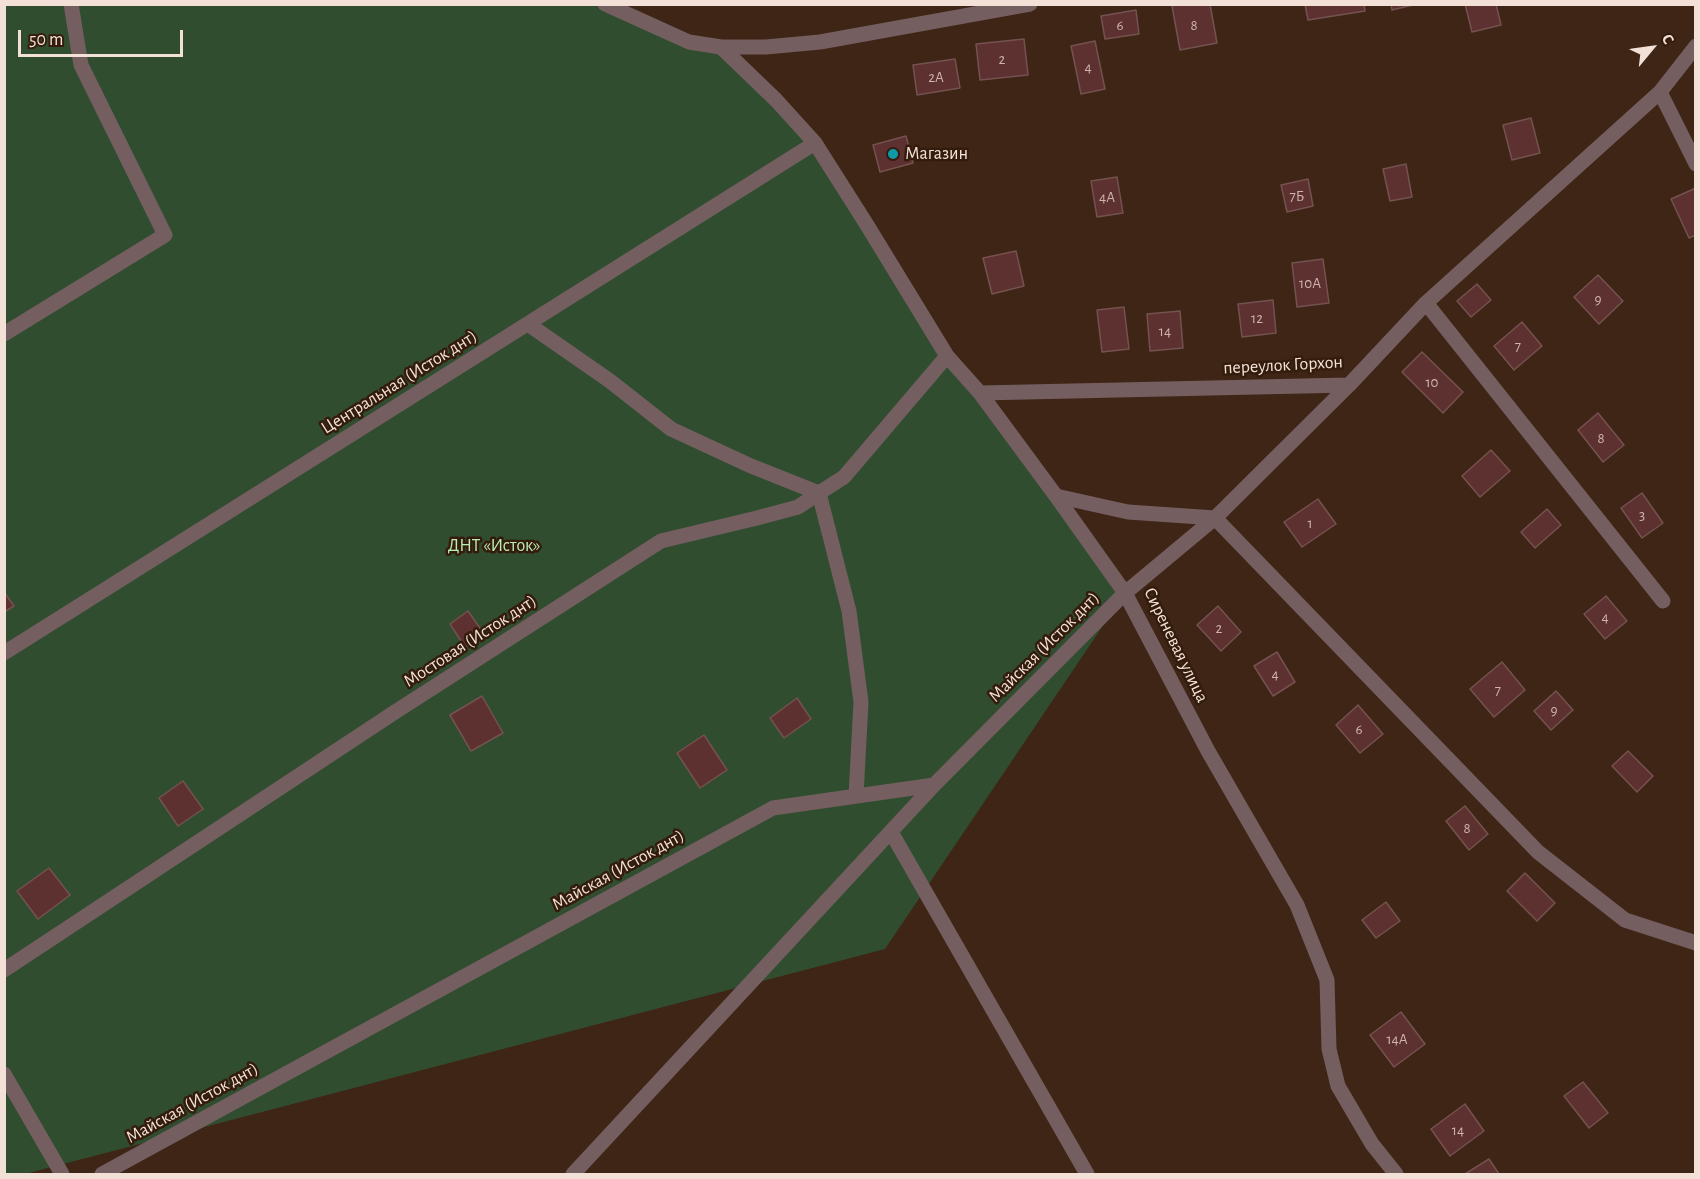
<!DOCTYPE html>
<html>
<head>
<meta charset="utf-8">
<style>
  body { margin:0 }
  #map { position:relative; width:1700px; height:1179px; overflow:hidden; background:#3f2515; font-family:"Alegreya Sans",sans-serif }
  canvas { display:block }
  .frame { position:absolute; inset:0; border:6px solid #f3e1d7; pointer-events:none }
  .north { position:absolute; left:1622px; top:18px; width:60px; height:60px; -webkit-text-stroke:4px #341c0c; paint-order:stroke; rotate:61deg; font-size:16px; font-weight:700; line-height:24px; text-align:center; color:#f3e1d7 }
  .north::after { content:''; display:block; margin:auto; width:21px; height:27px; background:#f3e1d7; clip-path:polygon(50% 0,100% 100%,50% 72%,0 100%) }
  .scale { position:absolute; left:18px; top:30px; width:165px; height:27px; box-sizing:border-box; border:3px solid #f3e1d7; border-top:0; padding-left:8px; font-size:18px; line-height:21px; white-space:nowrap; color:#f3e1d7; -webkit-text-stroke:4px #341c0c; paint-order:stroke }
</style>
</head>
<body>
<div id="map">
<canvas width="1700" height="1179"></canvas>
<div class="frame"></div>
<div class="north">С</div>
<div class="scale">50 m</div>
</div>
<script>
const c = document.querySelector('canvas').getContext('2d');
c.lineJoin = 'round';
function fillPath(path, color) {
  c.fillStyle = color;
  c.fill(path, 'evenodd');
}
function shape(rows) {
  const path = new Path2D();
  for (const r of rows) {
    path.moveTo(r[0], r[1]);
    for (let i = 2; i < r.length; i += 2) path.lineTo(r[i], r[i + 1]);
  }
  return path;
}
function stroke(path, color, width, dash) {
  c.strokeStyle = color;
  c.lineWidth = width;
  c.lineCap = dash ? 'butt' : 'round';
  c.setLineDash(dash || []);
  c.stroke(path);
}
function drawText(font, color, halo, rows, align = 'center') {
  c.font = font + ' "Alegreya Sans",sans-serif';
  c.lineWidth = 5;
  c.setLineDash([]);
  c.textBaseline = 'middle';
  c.strokeStyle = halo;
  c.fillStyle = color;
  for (const [text, x, y, turn = 0] of rows) {
    c.save();
    c.translate(x, y);
    c.rotate((+turn || 0) * Math.PI / 180);
    c.textAlign = isNaN(turn) ? turn : align;
    if (halo) c.strokeText(text, 0, 0);
    c.fillText(text, 0, 0);
    c.restore();
  }
}
const green = shape([
  [5,5,594,5,721,47,815,143,980,393,1125,593,885,949,25,1174,5,1174]
]);
const building = shape([
  [1180,4,1210,4,1217,43,1180,50,1172,6,1180,4],
  [1305,4,1364,4,1365,11,1308,20,1305,4],
  [1391,4,1417,4,1392,10,1391,4],
  [1465,4,1496,4,1501,25,1472,32,1465,4],
  [1136,10,1139,34,1105,39,1101,16,1136,10],
  [1024,39,1028,75,980,80,976,44,1024,39],
  [1095,41,1105,89,1081,94,1071,46,1095,41],
  [955,59,960,88,917,95,913,65,955,59],
  [1531,118,1540,153,1512,160,1503,125,1531,118],
  [906,136,913,163,880,172,873,145,906,136],
  [1406,164,1412,197,1390,201,1383,169,1406,164],
  [1117,177,1123,213,1097,217,1091,181,1117,177],
  [1308,179,1313,206,1287,212,1281,185,1308,179],
  [1696,188,1696,235,1689,238,1671,199,1696,188],
  [1016,251,1024,286,992,294,983,258,1016,251],
  [1323,259,1329,303,1297,307,1292,263,1323,259],
  [1598,275,1623,301,1599,324,1574,297,1598,275],
  [1477,284,1491,300,1471,317,1457,301,1477,284],
  [1273,300,1276,333,1242,337,1238,304,1273,300],
  [1124,307,1129,349,1102,352,1097,310,1124,307],
  [1180,311,1183,348,1150,351,1147,314,1180,311],
  [1522,322,1542,346,1514,370,1494,346,1522,322],
  [1422,352,1463,392,1443,413,1402,372,1422,352],
  [1598,413,1624,445,1603,462,1578,430,1598,413],
  [1491,450,1510,471,1480,497,1462,476,1491,450],
  [1642,493,1663,523,1642,538,1621,508,1642,493],
  [1318,499,1336,524,1302,547,1284,522,1318,499],
  [1547,509,1561,525,1535,548,1521,532,1547,509],
  [4,592,14,606,4,612,4,592],
  [1606,596,1627,621,1605,639,1584,614,1606,596],
  [1218,606,1241,632,1221,651,1197,625,1218,606],
  [468,611,484,634,465,647,450,624,468,611],
  [1277,652,1295,682,1273,696,1254,666,1277,652],
  [1502,662,1525,690,1494,717,1470,689,1502,662],
  [1556,691,1573,710,1551,730,1534,711,1556,691],
  [482,696,503,733,471,751,450,715,482,696],
  [797,698,811,719,784,738,770,718,797,698],
  [1358,705,1383,734,1360,753,1336,725,1358,705],
  [704,735,727,770,700,788,677,753,704,735],
  [1628,751,1653,776,1637,792,1612,766,1628,751],
  [183,781,203,809,178,826,159,798,183,781],
  [1465,806,1488,834,1469,850,1446,821,1465,806],
  [49,868,70,895,38,919,17,891,49,868],
  [1525,873,1555,903,1537,921,1507,891,1525,873],
  [1386,902,1400,921,1376,938,1362,920,1386,902],
  [1401,1012,1425,1044,1394,1067,1370,1035,1401,1012],
  [1583,1082,1608,1113,1589,1128,1564,1096,1583,1082],
  [1465,1104,1484,1131,1450,1156,1431,1129,1465,1104],
  [1489,1159,1499,1174,1465,1174,1489,1159]
]);
const minor = shape([
  [605,4,689,42,721,47,766,47,820,42,1030,4],
  [721,47,776,100,815,143,867,225,947,356,980,393,1056,496,1128,512,1215,518],
  [1660,92,1696,164],
  [1426,303,1660,92,1696,46],
  [528,324,610,381,671,429,751,466,819,493,849,611,861,702,856,796],
  [4,334,165,235,81,65,71,4],
  [1349,385,1215,518,1125,593,1208,751,1297,905,1327,980,1329,1049,1338,1086,1372,1144,1396,1174],
  [980,393,1349,385,1426,303,1663,601],
  [1215,518,1538,852,1625,920,1696,943],
  [4,653,815,143],
  [891,832,1087,1174],
  [4,970,395,712,661,541,757,518,798,507,819,493,844,477,947,356],
  [4,1074,62,1174],
  [102,1174,773,808,934,785,1125,593,1056,496],
  [573,1174,934,785]
]);
const markers = [
  [893,154,6,"#0f9aa8"]
];
const numberNames = [
  ["6",1120,25],
  ["8",1194,25],
  ["2",1002,59],
  ["4",1088,67],
  ["2А",936,77],
  ["7Б",1297,196],
  ["4А",1107,197],
  ["10А",1310,283],
  ["9",1598,299],
  ["12",1257,318],
  ["14",1165,331],
  ["7",1518,346],
  ["10",1432,382],
  ["8",1601,438],
  ["3",1642,515],
  ["1",1310,523],
  ["4",1605,617],
  ["2",1219,628],
  ["4",1275,674],
  ["7",1498,690],
  ["9",1554,710],
  ["6",1359,729],
  ["8",1467,828],
  ["14А",1397,1039],
  ["14",1458,1130]
];
const poiNames = [
  ["Магазин",905,154]
];
const streetNames = [
  ["переулок Горхон",1283,365,-3],
  ["Центральная (Исток днт)",399,382,-32],
  ["Мостовая (Исток днт)",470,641,-33],
  ["Сиреневая улица",1176,645,64],
  ["Майская (Исток днт)",1044,647,-45],
  ["Майская (Исток днт)",618,870,-29],
  ["Майская (Исток днт)",192,1103,-29]
];
const parkNames = [
  ["ДНТ «Исток»",494,546]
];
fillPath(green, '#314d30');
fillPath(building, '#5d3130');
stroke(building, '#745250', 1.5);
stroke(minor, '#745e60', 15);
for (const [x, y, r, color] of markers) {
  const dot = new Path2D();
  dot.arc(x, y, r, 0, 2 * Math.PI);
  c.fillStyle = color;
  c.fill(dot);
  stroke(dot, '#341c0c', 2);
}
drawText('15px', '#ceb5ad', null, numberNames);
drawText('18px', '#f3e1d7', '#341c0c', poiNames, 'left');
drawText('18px', '#f3e1d7', '#341c0c', streetNames);
drawText('18px', '#b8edb4', '#341c0c', parkNames);
</script>
</body>
</html>
